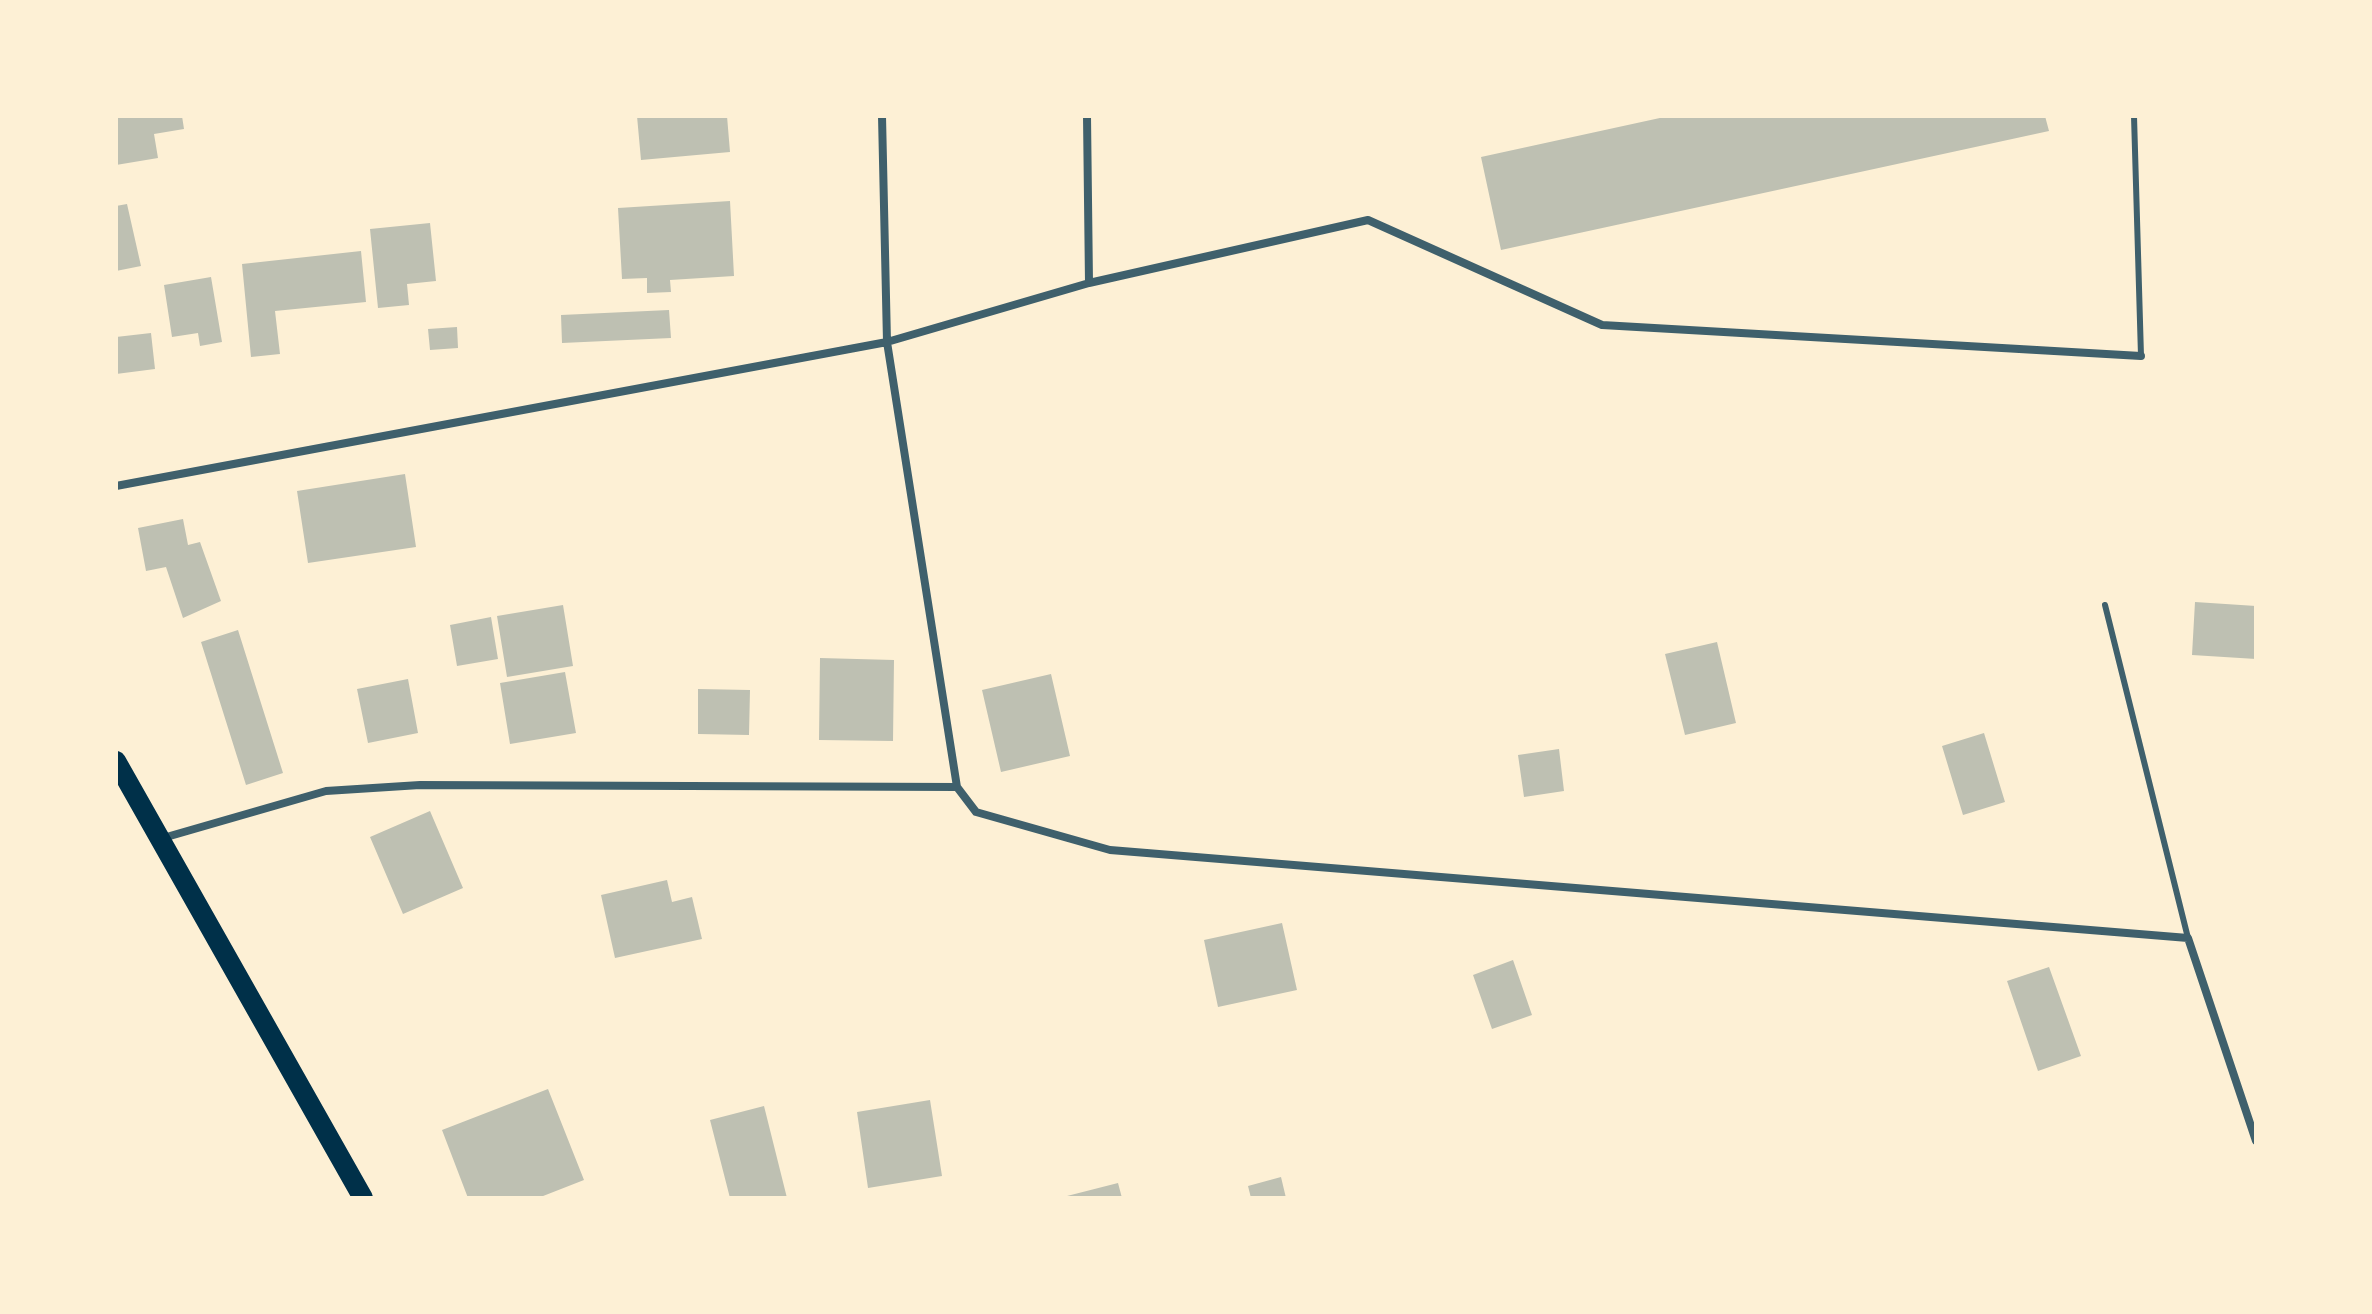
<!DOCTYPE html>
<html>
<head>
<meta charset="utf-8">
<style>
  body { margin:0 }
  #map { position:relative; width:2372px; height:1314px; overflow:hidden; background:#fdf0d5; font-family:"Golos Text",sans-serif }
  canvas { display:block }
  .frame { position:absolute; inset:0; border:118px solid #fdf0d5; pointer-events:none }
</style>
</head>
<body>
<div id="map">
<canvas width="2372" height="1314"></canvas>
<div class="frame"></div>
</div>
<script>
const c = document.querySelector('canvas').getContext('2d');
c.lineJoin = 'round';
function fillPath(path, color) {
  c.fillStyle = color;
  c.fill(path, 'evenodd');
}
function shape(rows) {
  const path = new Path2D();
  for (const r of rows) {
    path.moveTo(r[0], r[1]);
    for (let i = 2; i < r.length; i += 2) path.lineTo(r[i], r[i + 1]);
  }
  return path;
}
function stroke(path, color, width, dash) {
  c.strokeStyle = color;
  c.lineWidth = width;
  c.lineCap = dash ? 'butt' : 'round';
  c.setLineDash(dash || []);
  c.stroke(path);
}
const building = shape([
  [116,116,182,116,184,129,154,134,158,158,116,165],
  [637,116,727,116,730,152,641,160],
  [1669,116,2045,116,2049,131,1501,250,1481,157],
  [730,201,734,276,670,280,671,292,647,293,647,278,622,279,618,208],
  [127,204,141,266,116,271,116,206],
  [430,223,436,281,407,284,409,305,378,308,370,229],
  [361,251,366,302,275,311,280,354,251,357,242,264],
  [211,277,222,342,200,346,198,333,172,337,164,285],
  [669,310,671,338,562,343,561,315],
  [457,327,458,348,430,350,428,329],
  [151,333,155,369,116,374,116,337],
  [405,474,416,547,308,563,297,491],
  [183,519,188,545,200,542,221,601,183,618,166,567,146,571,138,528],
  [2195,602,2256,606,2256,659,2192,655],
  [563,605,573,666,507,677,497,616],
  [491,617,498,659,457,666,450,625],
  [238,630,283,773,246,785,201,642],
  [1717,642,1736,723,1685,735,1665,654],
  [820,658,894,660,893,741,819,740],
  [565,672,576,733,510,744,500,683],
  [1051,674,1070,756,1001,772,982,690],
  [408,679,418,733,368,743,357,689],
  [698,689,750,690,749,735,698,734],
  [1984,733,2005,802,1963,815,1942,746],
  [1559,749,1564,791,1524,797,1518,755],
  [430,811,463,888,403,914,370,837],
  [667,880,672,902,692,897,702,939,615,958,601,895],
  [1282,923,1297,990,1218,1007,1204,940],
  [1513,960,1532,1015,1492,1029,1473,975],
  [2049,967,2081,1056,2038,1071,2007,981],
  [548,1089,584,1180,538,1198,468,1198,442,1130],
  [930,1100,942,1176,868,1188,857,1112],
  [764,1106,787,1198,730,1198,710,1120],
  [1281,1177,1286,1198,1251,1198,1248,1186],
  [1118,1183,1122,1198,1067,1198,1067,1196]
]);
const service = shape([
  [2134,116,2141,356],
  [2105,605,2188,938]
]);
const minor = shape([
  [882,116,887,342,957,787],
  [1089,283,1368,220,1602,325,2141,356],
  [116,486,887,342,1089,283,1087,116],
  [163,838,326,791,420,785,957,787,976,812,1110,850,2188,938,2256,1141]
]);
const primary = shape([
  [116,761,363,1198]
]);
fillPath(building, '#bec0b2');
stroke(service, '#3f606c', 6);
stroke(minor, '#3f606c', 8);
stroke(primary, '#003049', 20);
</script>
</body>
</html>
